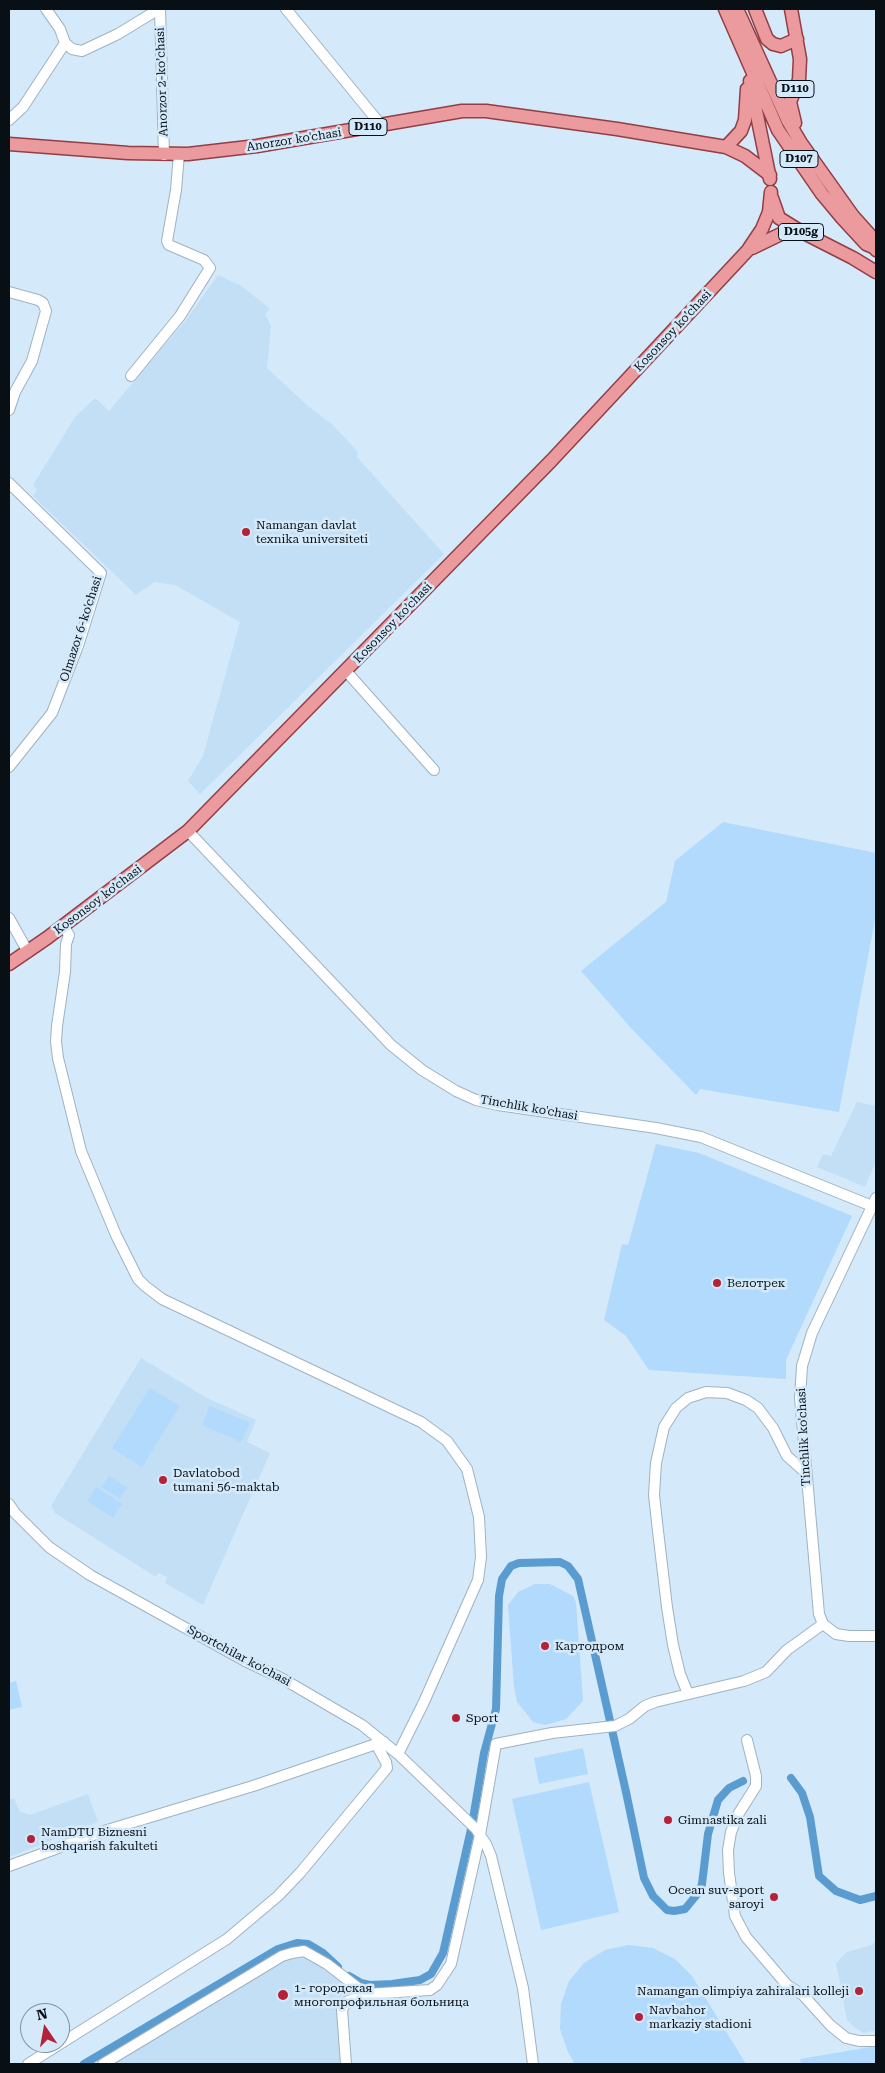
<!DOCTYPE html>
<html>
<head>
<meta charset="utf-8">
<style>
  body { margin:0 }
  #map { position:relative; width:885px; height:2073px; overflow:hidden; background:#d4e9fa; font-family:"Roboto Serif",serif }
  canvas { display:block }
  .frame { position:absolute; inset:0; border:10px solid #091015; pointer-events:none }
  .north { position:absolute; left:20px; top:2003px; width:50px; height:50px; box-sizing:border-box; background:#d4e9fa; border:1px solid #83929e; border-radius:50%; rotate:348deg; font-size:14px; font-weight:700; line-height:20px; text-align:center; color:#091015 }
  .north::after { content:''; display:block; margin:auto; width:18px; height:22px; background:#b42237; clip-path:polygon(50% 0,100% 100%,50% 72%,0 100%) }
</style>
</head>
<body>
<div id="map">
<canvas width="885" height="2073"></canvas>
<div class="frame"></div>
<div class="north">N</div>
</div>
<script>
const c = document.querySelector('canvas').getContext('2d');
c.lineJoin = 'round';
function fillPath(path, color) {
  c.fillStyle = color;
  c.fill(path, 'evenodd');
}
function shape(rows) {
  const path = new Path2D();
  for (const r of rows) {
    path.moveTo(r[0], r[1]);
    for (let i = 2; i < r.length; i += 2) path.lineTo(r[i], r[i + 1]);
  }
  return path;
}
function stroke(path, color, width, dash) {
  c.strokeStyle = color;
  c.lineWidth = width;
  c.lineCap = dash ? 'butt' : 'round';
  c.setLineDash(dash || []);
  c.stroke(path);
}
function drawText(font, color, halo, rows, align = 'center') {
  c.font = font + ' "Roboto Serif",serif';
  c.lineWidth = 5;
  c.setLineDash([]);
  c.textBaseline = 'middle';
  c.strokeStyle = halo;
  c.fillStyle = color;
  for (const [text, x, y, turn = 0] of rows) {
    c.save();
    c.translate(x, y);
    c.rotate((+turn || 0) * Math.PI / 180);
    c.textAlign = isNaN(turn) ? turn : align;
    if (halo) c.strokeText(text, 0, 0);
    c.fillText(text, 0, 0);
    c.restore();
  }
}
const built = shape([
  [218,275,242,286,270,309,265,314,271,326,267,368,309,407,333,425,358,452,357,457,444,554,200,794,188,781,203,756,240,622,175,585,154,582,136,595,33,496,37,490,33,485,75,417,95,398,109,411,186,320],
  [857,1102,876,1106,876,1161,865,1187,817,1167,823,1154,831,1156],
  [141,1358,205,1397,256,1420,247,1442,270,1453,203,1605,165,1583,167,1577,158,1573,156,1577,55,1513,51,1506],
  [88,1794,98,1822,9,1857,9,1800,14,1798,20,1812,30,1815],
  [876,1941,876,2030,864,2033,854,2027,847,2020,836,1963,847,1952,872,1945],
  [302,1954,341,1977,343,2053,340,2064,107,2064,282,1959]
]);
const green = shape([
  [723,822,876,853,876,914,839,1112,700,1089,696,1095,631,1028,581,971,666,902,675,861],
  [656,1144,699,1153,852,1216,786,1360,786,1379,649,1370,626,1336,604,1320,622,1244,628,1245],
  [150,1388,180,1406,142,1467,112,1448],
  [210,1406,250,1423,241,1442,202,1425],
  [109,1476,127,1488,120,1499,102,1487],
  [96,1487,122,1504,113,1518,87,1501],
  [535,1584,550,1584,573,1596,576,1602,583,1701,566,1719,545,1725,533,1722,517,1702,514,1687,508,1605,518,1592],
  [16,1681,22,1707,9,1710,9,1683],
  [583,1748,588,1774,539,1784,534,1758],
  [589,1782,619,1912,541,1930,512,1799],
  [629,1945,653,1948,675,1959,692,1976,746,2064,575,2064,568,2052,560,2029,561,2004,569,1981,584,1963,605,1950],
  [876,2046,876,2064,801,2064,800,2059]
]);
const canal = shape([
  [791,1778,802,1793,810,1817,819,1876,836,1891,860,1900,876,1896],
  [349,1976,361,1983,370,1985,392,1984,420,1980,431,1974,443,1953,472,1825,484,1753,496,1709,499,1596,502,1579,511,1566,519,1563,560,1562,568,1566,578,1579,626,1792,644,1878,653,1896,667,1910,674,1911,685,1909,699,1892,702,1884,708,1834,718,1800,729,1788,743,1781],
  [84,2064,278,1949,297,1943,308,1944,323,1953,338,1967]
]);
const minor = shape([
  [160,9,164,155],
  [286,9,381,125],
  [65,43,72,49,82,51,118,34,159,9],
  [9,120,23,107,65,43,60,29,46,9],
  [9,292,38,300,43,303,46,311,32,361,15,392,9,410],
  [131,376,180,316,210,268,204,260,169,245,167,241,176,190,179,154],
  [9,483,101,573,78,646,52,713,9,767],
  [346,671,434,770],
  [188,831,391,1045,422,1070,456,1091,476,1100,498,1105,656,1128,701,1137,872,1206],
  [9,918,28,952],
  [63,925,69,935,66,944,65,972,57,1026,56,1042,58,1058,81,1151,116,1235,138,1279,145,1286,162,1299,421,1422,447,1441,467,1469,479,1517,481,1557,478,1580,423,1704,398,1754],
  [876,1198,812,1333,802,1366,800,1398,819,1614,823,1624,836,1634,849,1636,876,1636],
  [9,1504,15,1513,49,1547,90,1575,245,1661,283,1679,362,1725,398,1754,476,1829,486,1844,491,1856,523,1988,533,2064],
  [688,1694,680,1674,673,1645,667,1607,658,1531,654,1495,656,1463,664,1427,676,1408,688,1398,706,1392,727,1393,746,1400,758,1408,773,1428,787,1456,805,1472],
  [747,1740,756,1776,756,1786,739,1813,731,1832,728,1850,729,1873,735,1916,746,1937,787,1985,803,1995,830,2025,846,2038,859,2041,876,2041],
  [9,1866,104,1831,253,1786,376,1744],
  [28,2064,227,1939,278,1896,300,1873,387,1768,386,1762,376,1744,384,1742],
  [103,2064,282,1956,292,1953,304,1951,327,1964,366,1994],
  [346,2064,342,2010,346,2002,366,1994,430,1990,437,1985,451,1964,480,1835,496,1744,552,1733,615,1726,629,1719,645,1706,655,1702,744,1681,766,1672,787,1650,823,1624]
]);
const major = shape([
  [725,9,778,130,822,194,842,218,866,244,873,247],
  [737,9,788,121,801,143,853,216,870,235,876,250],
  [755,9,767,39,773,44,781,46,797,39],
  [791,9,800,59,799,80,790,102,795,123],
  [750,81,770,179],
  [9,144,128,153,188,154,257,146,462,111,486,111,617,129,726,147,745,156,770,175],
  [726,147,741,131,745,120,747,89],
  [772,198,779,218,800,231],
  [752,248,783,233,800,231,853,258,876,272],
  [9,964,47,938,188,831,551,461,748,250,762,229,769,212,771,192]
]);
const markers = [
  [246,532,5,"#b42237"],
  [717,1283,5,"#b42237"],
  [163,1480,5,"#b42237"],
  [545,1646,5,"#b42237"],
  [456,1718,5,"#b42237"],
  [668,1820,5,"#b42237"],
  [31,1839,5,"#b42237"],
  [774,1897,5,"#b42237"],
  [859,1991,5,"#b42237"],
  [283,1995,6,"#b42237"],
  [639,2017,5,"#b42237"]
];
const shields = [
  [795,89,38],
  [368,127,38],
  [799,159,38],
  [801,232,45]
];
const shieldNames = [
  ["D110",795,89],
  ["D110",368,127],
  ["D107",799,159],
  ["D105g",801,232]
];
const streetNames = [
  ["Аnorzor 2-koʼchasi",162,82,-92],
  ["Anorzor ko'chasi",294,140,-9],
  ["Kosonsoy ko’chasi",673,331,-47],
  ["Kosonsoy ko’chasi",393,623,-46],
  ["Olmazor 6-ko'chasi",81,629,-72],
  ["Kosonsoy ko’chasi",98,900,-37],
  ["Tinchlik ko'chasi",529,1108,10],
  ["Tinchlik ko'chasi",804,1437,-93],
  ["Sportchilar ko'chasi",239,1656,28]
];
const poiNames = [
  ["Namangan davlat",256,525],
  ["texnika universiteti",256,539],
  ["Велотрек",727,1283],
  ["Davlatobod",173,1473],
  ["tumani 56-maktab",173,1487],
  ["Картодром",555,1646],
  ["Sport",466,1718],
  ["Gimnastika zali",678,1820],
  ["NamDTU Biznesni",41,1832],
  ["boshqarish fakulteti",41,1846],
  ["Ocean suv-sport",764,1890,"right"],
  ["saroyi",764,1904,"right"],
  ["1- городская",294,1988],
  ["многопрофильная больница",294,2002],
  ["Namangan olimpiya zahiralari kolleji",849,1991,"right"],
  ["Navbahor",649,2010],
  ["markaziy stadioni",649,2024]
];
fillPath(built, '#c3dff5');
fillPath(green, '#b1dafc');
stroke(canal, '#5a9ccf', 8);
stroke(minor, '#9eb2c3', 12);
stroke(major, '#933e44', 15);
stroke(minor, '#fff', 10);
stroke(major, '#eb9a9e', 12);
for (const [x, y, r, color] of markers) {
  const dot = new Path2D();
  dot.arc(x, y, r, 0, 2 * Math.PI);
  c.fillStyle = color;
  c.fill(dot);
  stroke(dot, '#d4e9fa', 2);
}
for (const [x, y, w] of shields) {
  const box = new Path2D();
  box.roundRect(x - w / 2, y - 8.5, w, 17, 4);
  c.fillStyle = '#d4e9fa';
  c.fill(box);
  stroke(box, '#091015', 1);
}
drawText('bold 11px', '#091015', null, shieldNames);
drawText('12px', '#091015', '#d4e9fa', streetNames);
drawText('12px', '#091015', '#d4e9fa', poiNames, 'left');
</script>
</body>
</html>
